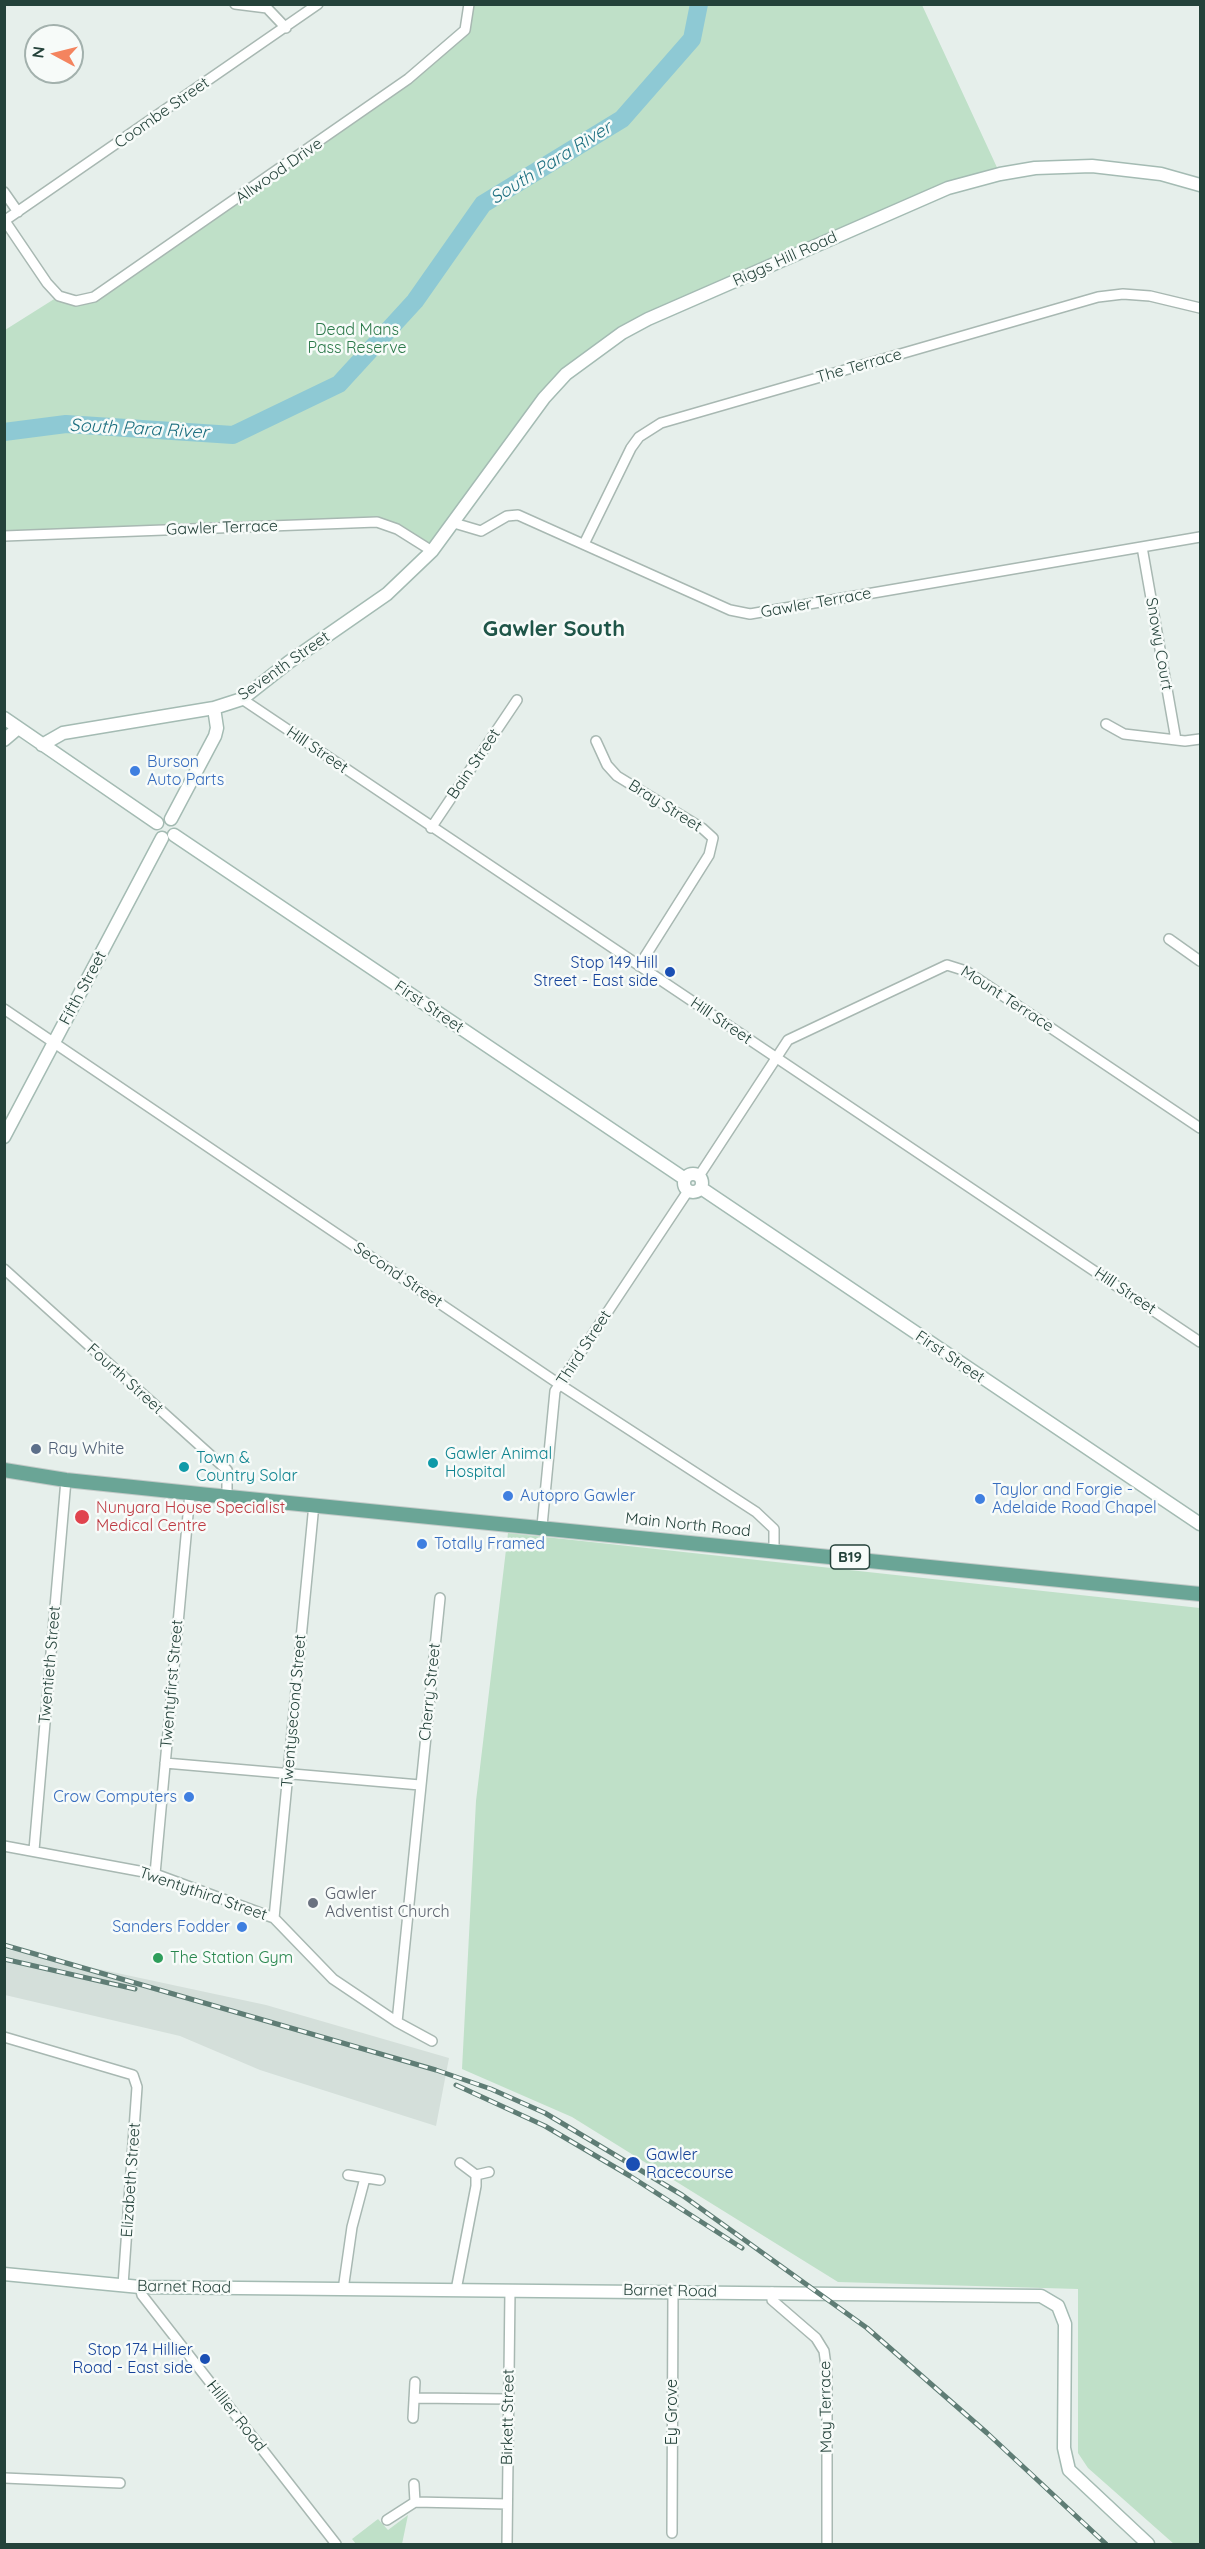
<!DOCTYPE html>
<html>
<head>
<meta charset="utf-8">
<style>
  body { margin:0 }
  #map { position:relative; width:1205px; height:2549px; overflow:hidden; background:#e6efeb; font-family:Quicksand,sans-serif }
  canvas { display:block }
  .frame { position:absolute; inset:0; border:6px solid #24423a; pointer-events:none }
  .north { position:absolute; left:24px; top:24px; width:60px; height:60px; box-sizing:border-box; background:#f7fbf9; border:2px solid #a3b1ad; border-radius:50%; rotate:277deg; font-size:16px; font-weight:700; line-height:24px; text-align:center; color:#24423a }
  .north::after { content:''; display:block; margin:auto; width:21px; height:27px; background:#f4845f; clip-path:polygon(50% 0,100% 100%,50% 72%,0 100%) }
</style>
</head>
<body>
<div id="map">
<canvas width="1205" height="2549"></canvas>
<div class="frame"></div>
<div class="north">N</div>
</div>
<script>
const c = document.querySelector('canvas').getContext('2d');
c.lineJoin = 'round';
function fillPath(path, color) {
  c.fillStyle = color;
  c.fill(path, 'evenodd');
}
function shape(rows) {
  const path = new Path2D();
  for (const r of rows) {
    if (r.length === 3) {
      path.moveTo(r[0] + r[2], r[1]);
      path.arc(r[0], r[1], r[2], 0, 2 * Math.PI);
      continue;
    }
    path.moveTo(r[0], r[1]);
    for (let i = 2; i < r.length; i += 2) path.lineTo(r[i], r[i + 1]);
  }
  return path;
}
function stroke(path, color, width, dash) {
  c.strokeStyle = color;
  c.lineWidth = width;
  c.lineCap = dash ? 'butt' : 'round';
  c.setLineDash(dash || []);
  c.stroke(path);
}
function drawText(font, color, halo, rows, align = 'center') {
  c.font = font + ' Quicksand,sans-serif';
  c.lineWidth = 5;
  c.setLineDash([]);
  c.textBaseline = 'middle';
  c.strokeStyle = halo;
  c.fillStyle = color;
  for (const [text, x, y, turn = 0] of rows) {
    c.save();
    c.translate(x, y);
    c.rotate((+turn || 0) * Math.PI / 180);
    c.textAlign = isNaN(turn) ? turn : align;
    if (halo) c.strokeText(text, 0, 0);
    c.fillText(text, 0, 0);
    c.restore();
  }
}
const built = shape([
  [5,1949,266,2005,449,2058,436,2126,260,2070,180,2036,5,1995]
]);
const green = shape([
  [469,5,922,5,1000,174,965,183,648,319,566,374,432,551,387,523,5,536,5,330,59,296,76,300,94,297,368,108,465,30],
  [508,1533,1200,1608,1200,2544,1174,2544,1088,2468,1078,2453,1078,2289,838,2282,572,2117,462,2069,476,1801],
  [408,2515,402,2544,356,2544,352,2539,378,2519,388,2530]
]);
const river = shape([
  [4,432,66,424,233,435,339,384,415,301,483,204,622,119,692,39,699,4]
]);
const street = shape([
  [235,4,267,8,286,28],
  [4,192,18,212],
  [4,221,318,4],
  [5,221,47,283,59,296,76,301,94,297,408,79,465,30,469,4],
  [454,523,481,531,507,516,518,515,730,610,750,614,1200,537],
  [4,536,377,522,397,529,432,551],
  [584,544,631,448,639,437,661,423,1098,297,1123,294,1150,296,1200,308],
  [1142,547,1176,740],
  [242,699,1200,1342],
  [1106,724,1124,734,1185,741,1200,739],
  [596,741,607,765,617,776,702,828,713,838,709,855,639,966],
  [431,828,517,700],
  [1169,939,1200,961],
  [4,1009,559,1384,756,1512,774,1529,774,1550],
  [699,1176,788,1040,947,965,966,971,1200,1128],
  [4,1269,227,1470,227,1497],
  [542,1526,555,1391,688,1191],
  [165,1763,420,1785],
  [4,1846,155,1874,274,1918,333,1979,397,2022,432,2041],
  [34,1850,66,1480],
  [155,1874,190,1493],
  [274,1918,314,1504],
  [397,2022,440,1598],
  [4,2037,133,2075,137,2087,123,2285],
  [348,2175,380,2180],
  [476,2175,489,2172],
  [140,2287,142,2295,336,2544],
  [343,2290,352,2227,365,2178],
  [456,2290,476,2186,476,2175,460,2163],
  [772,2292,772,2300,816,2338,824,2351,827,2373,827,2544],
  [414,2398,509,2399],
  [413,2418,415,2382],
  [4,2478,120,2483],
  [414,2484,415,2502],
  [387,2520,415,2502,507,2504],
  [672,2533,673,2291],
  [507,2544,510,2290]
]);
const secondary = shape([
  [4,718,157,823],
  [4,740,17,729],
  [42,745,63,733,214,708,242,699,289,662,387,594,432,551,544,398,566,374,622,333,648,319,948,188,1000,174,1035,168,1092,166,1161,174,1200,185],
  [171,819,215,736,217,728,214,708],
  [174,835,685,1179],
  [4,1137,162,838],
  [693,1183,9],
  [701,1188,1200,1524],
  [4,2274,140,2287,1041,2296,1058,2306,1065,2324,1064,2448,1069,2470,1148,2544]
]);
const primary = shape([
  [4,1470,66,1480,209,1495,1200,1594]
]);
const rail = shape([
  [4,1945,436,2070,491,2089,545,2113,682,2195,867,2328,987,2433,1106,2544],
  [4,1959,135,1989],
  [456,2085,545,2126,630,2176,742,2248]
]);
const markers = [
  [135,771,6,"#3f7fe0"],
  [670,972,6,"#1a4fb4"],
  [36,1449,6,"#5c6f8a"],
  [433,1463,6,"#0f9aa8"],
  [184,1467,6,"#0f9aa8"],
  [508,1496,6,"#3f7fe0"],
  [980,1499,6,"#3f7fe0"],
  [82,1517,8,"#e0444e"],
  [422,1544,6,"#3f7fe0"],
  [189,1797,6,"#3f7fe0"],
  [313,1903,6,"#6b7280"],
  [242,1927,6,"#3f7fe0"],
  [158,1958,6,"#2e9e5b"],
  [633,2164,8,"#1a4fb4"],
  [205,2359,6,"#1a4fb4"]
];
const shields = [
  [850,1557,39]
];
const shieldNames = [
  ["B19",850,1557]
];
const streetNames = [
  ["Coombe Street",162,113,-35],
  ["Allwood Drive",279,171,-35],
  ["Riggs Hill Road",785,259,-24],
  ["The Terrace",859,366,-16],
  ["Gawler Terrace",222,528,-2],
  ["Gawler Terrace",816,603,-10],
  ["Snowy Court",1159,644,80],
  ["Seventh Street",284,666,-35],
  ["Hill Street",317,750,34],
  ["Bain Street",474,764,-56],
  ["Bray Street",665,806,32],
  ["Fifth Street",83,988,-62],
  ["Mount Terrace",1007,999,33],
  ["First Street",429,1007,34],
  ["Hill Street",721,1021,34],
  ["Second Street",398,1275,34],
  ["Hill Street",1125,1291,34],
  ["Third Street",584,1348,-57],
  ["First Street",950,1357,34],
  ["Fourth Street",125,1379,42],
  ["Main North Road",688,1525,6],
  ["Twentieth Street",50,1665,-85],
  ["Twentyfirst Street",172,1684,-85],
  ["Cherry Street",430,1692,-84],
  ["Twentysecond Street",294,1711,-85],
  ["Twentythird Street",203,1894,19],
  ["Elizabeth Street",131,2180,-86],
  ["Barnet Road",184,2287,1],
  ["Barnet Road",670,2291,1],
  ["May Terrace",826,2407,-91],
  ["Ey Grove",672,2412,-90],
  ["Hillier Road",236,2416,52],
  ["Birkett Street",508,2417,-89]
];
const parkNames = [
  ["Dead Mans",357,330],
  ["Pass Reserve",357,348]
];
const shopNames = [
  ["Burson",147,762],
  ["Auto Parts",147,780],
  ["Taylor and Forgie -",992,1490],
  ["Adelaide Road Chapel",992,1508],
  ["Autopro Gawler",520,1496],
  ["Totally Framed",434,1544],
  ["Crow Computers",177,1797,"right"],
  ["Sanders Fodder",230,1927,"right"]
];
const transitNames = [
  ["Stop 149 Hill",658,963],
  ["Street - East side",658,981],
  ["Gawler",646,2155,"left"],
  ["Racecourse",646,2173,"left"],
  ["Stop 174 Hillier",193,2350],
  ["Road - East side",193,2368]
];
const serviceNames = [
  ["Ray White",48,1449]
];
const cultureNames = [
  ["Gawler Animal",445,1454],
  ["Hospital",445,1472],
  ["Town &",196,1458],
  ["Country Solar",196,1476]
];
const healthNames = [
  ["Nunyara House Specialist",96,1508],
  ["Medical Centre",96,1526]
];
const worshipNames = [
  ["Gawler",325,1894],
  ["Adventist Church",325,1912]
];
const leisureNames = [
  ["The Station Gym",170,1958]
];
const waterNames = [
  ["South Para River",551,163,-32],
  ["South Para River",139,429,3]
];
const districtNames = [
  ["Gawler South",554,629]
];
fillPath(built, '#d4dfda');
fillPath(green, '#bfe0c8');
stroke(river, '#8ec9d4', 18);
stroke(street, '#a8b8b2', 12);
stroke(secondary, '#a4bbb3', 15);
stroke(primary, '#c2cac8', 16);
stroke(street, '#fff', 9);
stroke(secondary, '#fff', 12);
stroke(primary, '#6aa596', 14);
stroke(rail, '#5f7d75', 5);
stroke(rail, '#f7fbf9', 3, [9]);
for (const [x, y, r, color] of markers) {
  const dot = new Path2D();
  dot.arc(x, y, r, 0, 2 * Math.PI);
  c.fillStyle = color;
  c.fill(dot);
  stroke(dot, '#f7fbf9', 2);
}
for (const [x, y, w] of shields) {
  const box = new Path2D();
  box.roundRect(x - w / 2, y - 12, w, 24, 4.5);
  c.fillStyle = '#f7fbf9';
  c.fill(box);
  stroke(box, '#24423a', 1.5);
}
drawText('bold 15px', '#24423a', null, shieldNames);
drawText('16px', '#24423a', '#f7fbf9', streetNames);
drawText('16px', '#2d7a4b', '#f7fbf9', parkNames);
drawText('16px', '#366cbe', '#f7fbf9', shopNames, 'left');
drawText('16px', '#164399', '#f7fbf9', transitNames, 'right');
drawText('16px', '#4e5e75', '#f7fbf9', serviceNames, 'left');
drawText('16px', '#0d838f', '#f7fbf9', cultureNames, 'left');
drawText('16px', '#be3a42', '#f7fbf9', healthNames, 'left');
drawText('16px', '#5b616d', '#f7fbf9', worshipNames, 'left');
drawText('16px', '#27864d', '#f7fbf9', leisureNames, 'left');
drawText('italic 18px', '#1c6f80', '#f7fbf9', waterNames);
drawText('bold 22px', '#1f5548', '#f7fbf9', districtNames);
</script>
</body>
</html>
